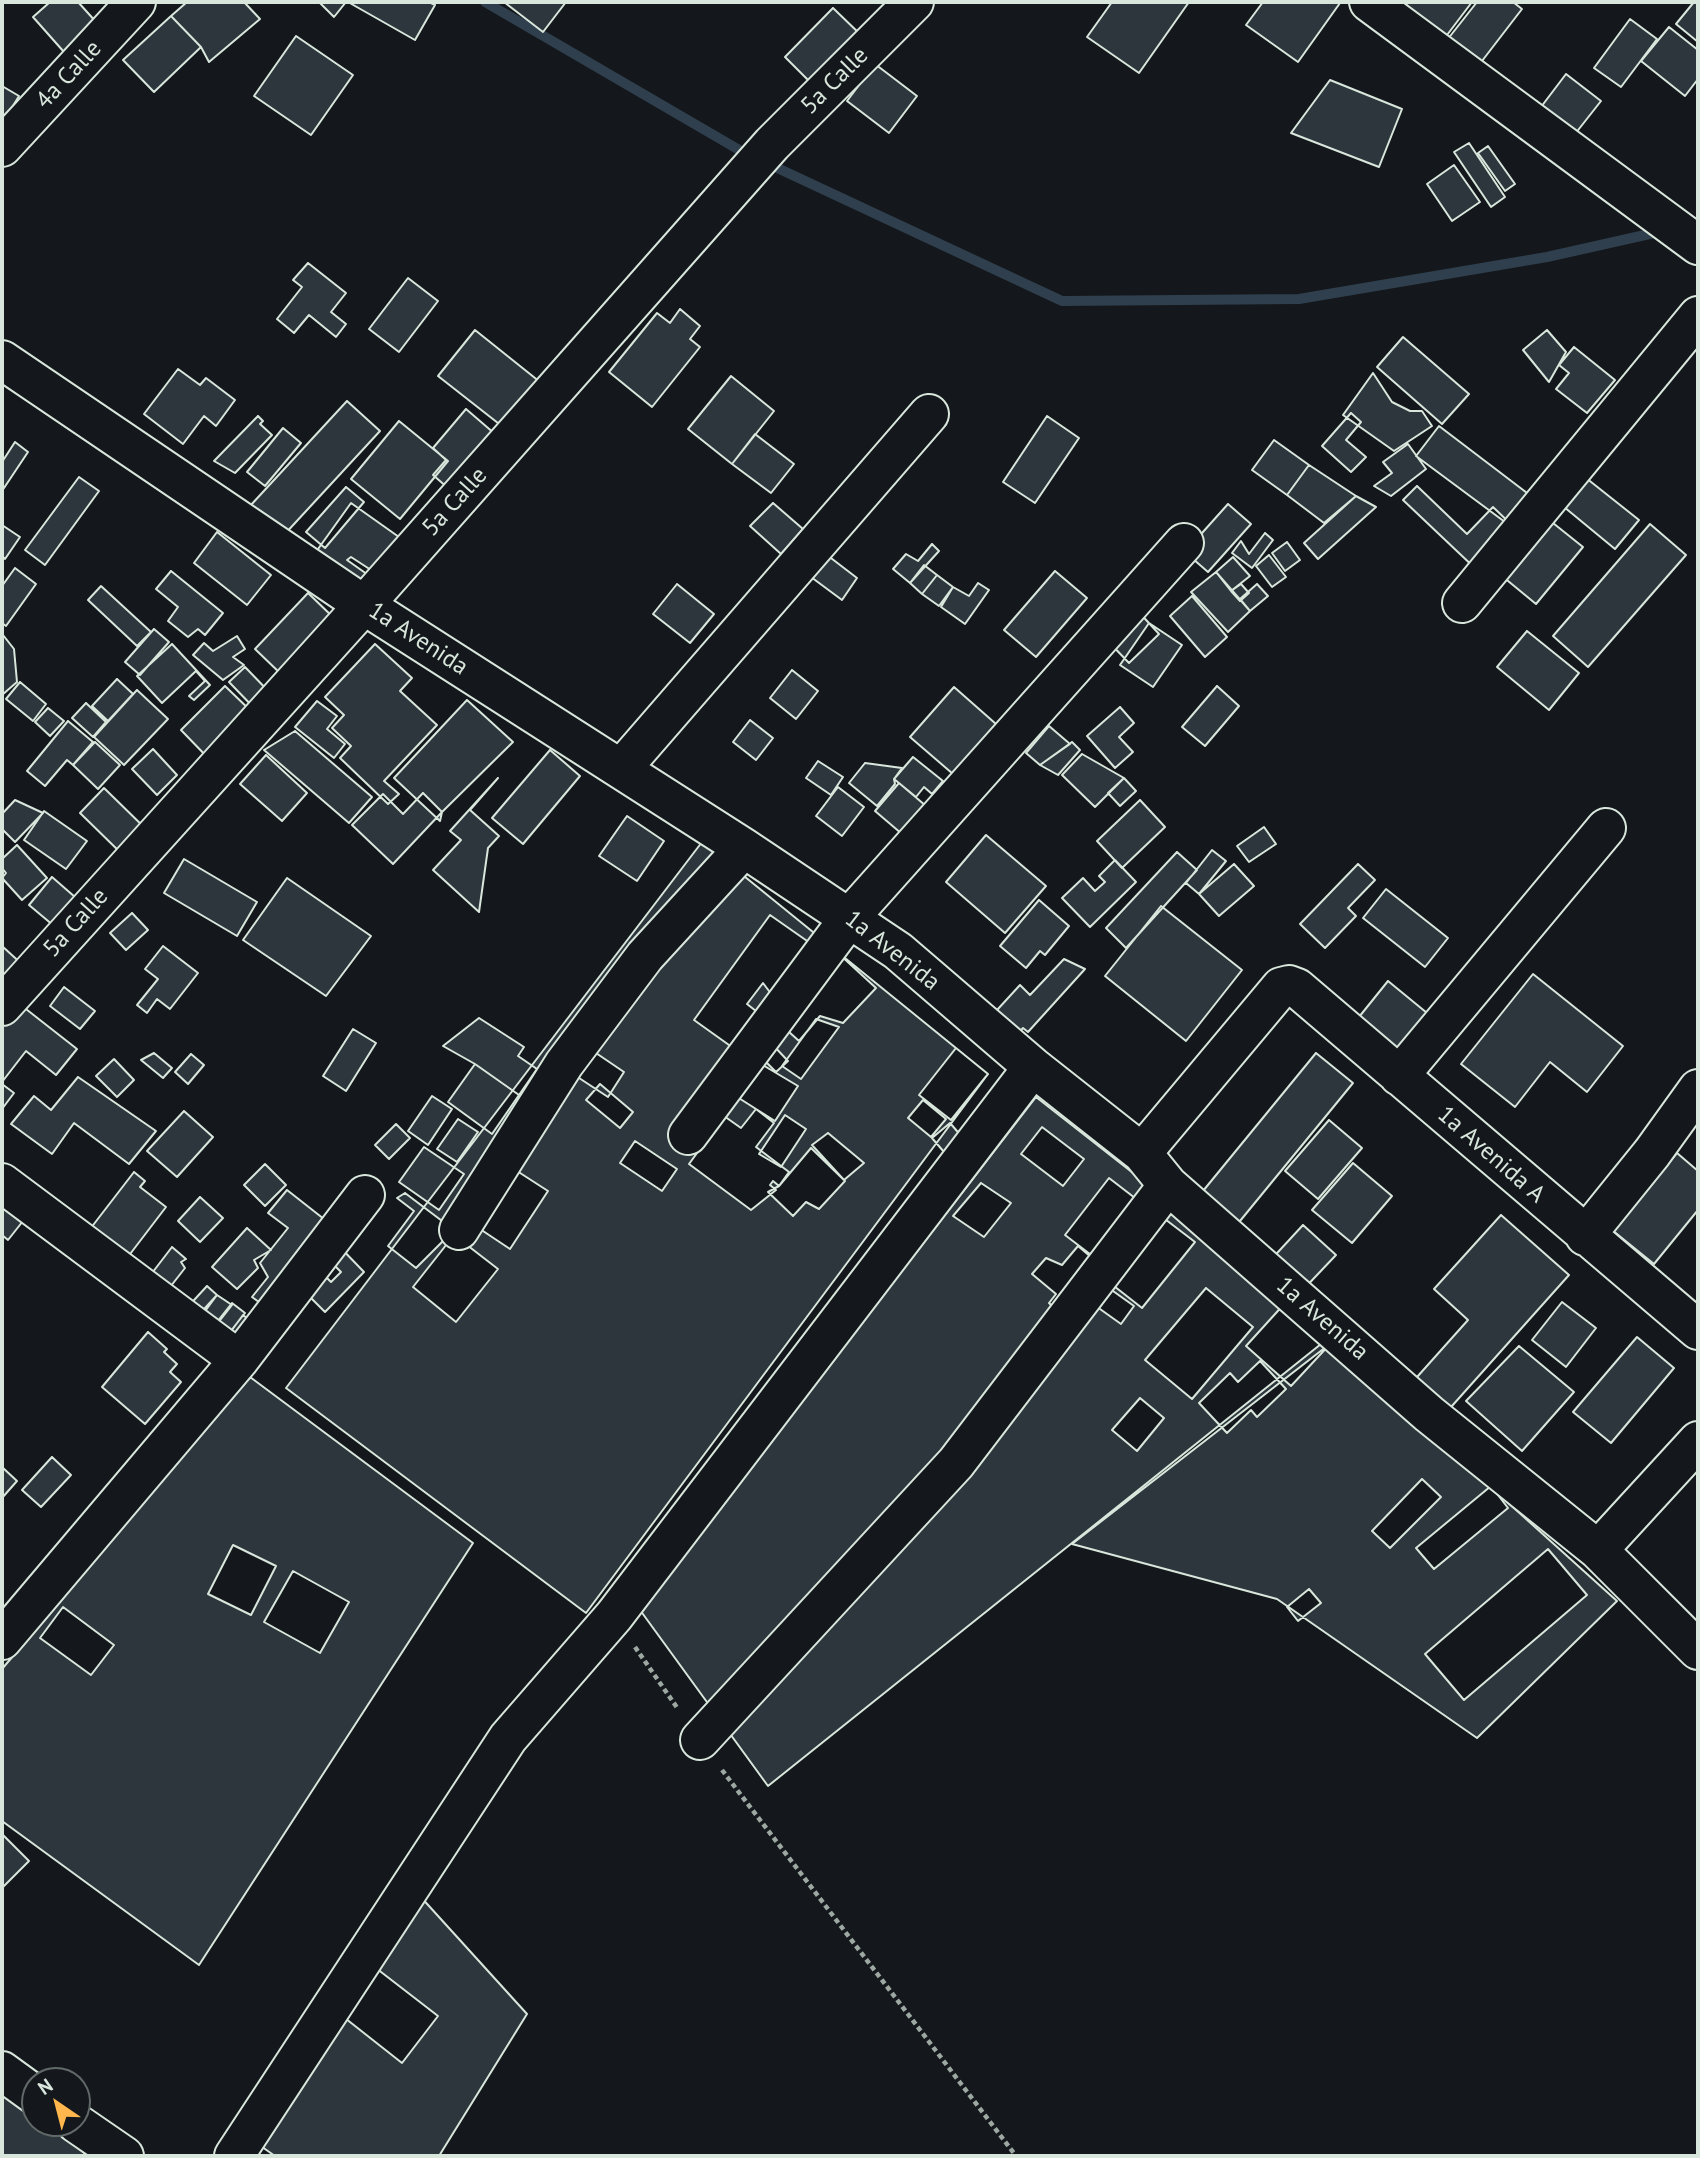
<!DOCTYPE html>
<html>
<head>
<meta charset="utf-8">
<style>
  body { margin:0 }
  #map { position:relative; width:1700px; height:2158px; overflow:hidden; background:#14181c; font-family:"PT Sans",sans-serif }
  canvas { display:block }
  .frame { position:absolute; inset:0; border:4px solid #d8e6dc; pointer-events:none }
  .north { position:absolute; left:21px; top:2067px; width:70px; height:70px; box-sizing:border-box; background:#14181c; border:2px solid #626a69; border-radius:50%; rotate:325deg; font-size:19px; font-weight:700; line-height:28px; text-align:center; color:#d8e6dc }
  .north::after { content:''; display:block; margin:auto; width:24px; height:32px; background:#ffb74d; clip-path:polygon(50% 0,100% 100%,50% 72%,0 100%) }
</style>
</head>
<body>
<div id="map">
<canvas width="1700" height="2158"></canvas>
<div class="frame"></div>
<div class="north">N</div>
</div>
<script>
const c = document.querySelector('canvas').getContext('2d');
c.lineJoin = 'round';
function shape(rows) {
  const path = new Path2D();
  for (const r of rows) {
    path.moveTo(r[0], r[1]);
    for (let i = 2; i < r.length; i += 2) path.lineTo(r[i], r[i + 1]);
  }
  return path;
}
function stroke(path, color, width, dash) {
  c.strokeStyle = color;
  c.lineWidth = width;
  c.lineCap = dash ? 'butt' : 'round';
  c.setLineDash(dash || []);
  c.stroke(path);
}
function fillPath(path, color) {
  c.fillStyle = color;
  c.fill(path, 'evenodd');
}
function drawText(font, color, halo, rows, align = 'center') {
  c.font = font + ' "PT Sans",sans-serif';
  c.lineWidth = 5;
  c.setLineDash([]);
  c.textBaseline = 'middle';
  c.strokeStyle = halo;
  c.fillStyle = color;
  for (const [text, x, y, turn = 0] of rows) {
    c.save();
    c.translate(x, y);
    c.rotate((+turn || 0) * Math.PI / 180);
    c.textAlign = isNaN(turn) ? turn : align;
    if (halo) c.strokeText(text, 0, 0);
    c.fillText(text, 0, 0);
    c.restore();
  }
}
const stream = shape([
  [485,2,741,151,1062,301,1299,299,1547,257,1654,233]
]);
const building = shape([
  [50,2,78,2,97,23,64,52,33,17,50,2],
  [187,2,244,2,260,19,209,62,201,47,171,16,187,2],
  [319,2,346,2,334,17,319,2],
  [348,2,429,2,435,5,415,40,348,2],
  [504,2,566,2,543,32,504,2],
  [1112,2,1189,2,1139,73,1087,37,1112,2],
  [1263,2,1338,2,1340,3,1298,62,1246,25,1263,2],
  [1408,2,1472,2,1444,39,1403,9,1408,2],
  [1477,2,1513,2,1522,9,1472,74,1440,49,1477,2],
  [1694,2,1698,2,1698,42,1676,24,1694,2],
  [833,8,863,37,814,86,785,57,833,8],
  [171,16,201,47,154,92,123,60,171,16],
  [1630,19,1657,39,1621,87,1594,68,1630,19],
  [1669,27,1698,50,1698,79,1685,96,1641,61,1669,27],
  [296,36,353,75,311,135,254,96,296,36],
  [875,64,917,96,889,133,847,101,875,64],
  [1566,74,1601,101,1575,134,1541,107,1566,74],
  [1330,80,1402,109,1379,167,1291,133,1330,80],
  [2,86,19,96,2,124,2,86],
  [1469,143,1505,197,1491,207,1454,152,1469,143],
  [1488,146,1515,184,1505,191,1478,153,1488,146],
  [1454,165,1480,202,1452,221,1427,184,1454,165],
  [308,263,346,293,331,312,346,324,336,337,309,315,294,333,277,319,302,287,293,280,308,263],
  [408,278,438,301,399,352,369,329,408,278],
  [680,309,700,326,690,339,700,347,652,407,609,372,657,313,670,323,680,309],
  [475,330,540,382,503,427,438,376,475,330],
  [1547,330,1566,352,1549,382,1523,350,1547,330],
  [1403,337,1469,394,1442,424,1377,367,1403,337],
  [1574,347,1615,380,1587,413,1556,389,1569,373,1559,365,1574,347],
  [178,369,200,385,206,378,235,400,216,426,204,416,183,444,144,414,178,369],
  [1373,373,1392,402,1410,411,1422,411,1432,426,1394,451,1343,415,1373,373],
  [731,376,774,411,732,464,688,429,731,376],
  [347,401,380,431,283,536,250,506,347,401],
  [466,409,495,434,448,488,433,475,446,460,433,448,466,409],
  [1351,413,1361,422,1346,440,1366,457,1351,472,1322,446,1351,413],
  [258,416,263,421,260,424,272,435,235,473,214,461,258,416],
  [1047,416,1079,438,1035,503,1003,482,1047,416],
  [399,421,448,461,400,519,351,479,399,421],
  [1439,426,1531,496,1509,525,1416,456,1439,426],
  [283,428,301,443,265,486,247,472,283,428],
  [755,434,794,464,771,493,732,464,755,434],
  [1274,440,1309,465,1287,495,1252,470,1274,440],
  [15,442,28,452,2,491,2,462,15,442],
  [1408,444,1426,469,1391,496,1374,486,1392,473,1383,462,1408,444],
  [1309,465,1356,496,1324,523,1287,495,1309,465],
  [1581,474,1639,520,1615,549,1558,502,1581,474],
  [79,477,99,491,45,565,25,550,79,477],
  [1417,486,1467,534,1493,507,1518,531,1479,572,1403,500,1417,486],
  [346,487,364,502,325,548,306,532,346,487],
  [1356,496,1376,507,1318,559,1304,543,1356,496],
  [351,503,406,542,371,570,351,557,347,560,371,577,358,587,313,556,351,503],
  [773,503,803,529,781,554,750,526,773,503],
  [1228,504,1251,524,1208,572,1185,552,1228,504],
  [1548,519,1583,547,1536,604,1502,576,1548,519],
  [1650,524,1686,555,1588,667,1553,636,1650,524],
  [2,525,20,537,5,559,2,556,2,525],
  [217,532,271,575,247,605,194,563,217,532],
  [1265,533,1273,540,1252,568,1232,553,1241,541,1249,554,1265,533],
  [1287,542,1300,560,1285,571,1272,553,1287,542],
  [932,544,939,551,910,583,893,569,906,554,918,561,932,544],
  [827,555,857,578,842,600,811,577,827,555],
  [1269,555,1286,577,1272,587,1256,566,1269,555],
  [1233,557,1250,576,1231,591,1216,572,1233,557],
  [924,565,937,575,922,594,910,583,924,565],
  [15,568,36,584,6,626,2,623,2,586,15,568],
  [171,571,223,613,205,635,198,629,188,637,168,621,178,607,156,589,171,571],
  [1055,571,1087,598,1036,657,1004,630,1055,571],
  [1216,572,1250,611,1228,632,1191,592,1216,572],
  [937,575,953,587,939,606,922,594,937,575],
  [978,583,989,590,965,624,941,607,953,587,969,596,978,583],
  [677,584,714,614,690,643,653,614,677,584],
  [1241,584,1249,593,1240,601,1231,591,1241,584],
  [1257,584,1268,596,1250,611,1240,599,1257,584],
  [101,586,151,632,137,646,88,600,101,586],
  [308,593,335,619,282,675,255,649,308,593],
  [1192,596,1227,637,1205,657,1170,616,1192,596],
  [1136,609,1159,634,1129,663,1105,638,1136,609],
  [1149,623,1182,645,1153,687,1120,665,1149,623],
  [154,629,169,642,140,675,125,662,154,629],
  [1527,631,1579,673,1549,710,1497,667,1527,631],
  [3,635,14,649,17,682,2,695,3,635],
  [237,636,245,649,233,657,244,665,223,680,193,655,204,643,213,651,237,636],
  [172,644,210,685,194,700,189,696,205,681,196,671,162,703,137,676,172,644],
  [375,644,412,678,400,691,437,725,384,781,399,794,388,804,340,758,351,746,332,728,344,715,325,697,375,644],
  [245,667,274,697,258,712,229,682,245,667],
  [792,670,818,691,796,719,770,698,792,670],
  [117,679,133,694,108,721,92,706,117,679],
  [20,682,46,704,33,721,6,699,20,682],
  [225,686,255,715,210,760,181,730,225,686],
  [1217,686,1239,706,1205,746,1182,727,1217,686],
  [954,687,996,724,953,774,910,737,954,687],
  [137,690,168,719,124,765,94,737,137,690],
  [467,700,513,742,442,812,440,821,394,778,467,700],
  [317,701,337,716,327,729,345,744,334,758,295,727,317,701],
  [86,703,106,722,93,737,72,718,86,703],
  [1120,707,1134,723,1119,737,1133,752,1115,768,1087,736,1120,707],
  [48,708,64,721,50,736,35,722,48,708],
  [750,720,773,738,756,760,733,742,750,720],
  [68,721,93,742,73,765,67,760,45,786,27,771,68,721],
  [1049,726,1070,744,1040,765,1026,753,1049,726],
  [295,731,372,797,349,823,264,750,295,731],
  [95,742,120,765,98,789,73,765,95,742],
  [1072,742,1080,750,1058,775,1040,765,1072,742],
  [153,749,177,775,157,795,132,769,153,749],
  [550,750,580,776,523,844,492,818,550,750],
  [1082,754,1124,778,1095,807,1062,775,1082,754],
  [266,755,307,793,282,821,240,784,266,755],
  [913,757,943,781,932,794,924,787,916,797,894,779,913,757],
  [818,761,843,777,831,795,806,778,818,761],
  [865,763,902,768,894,779,895,784,877,806,849,783,865,763],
  [498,778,470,810,499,836,488,848,479,912,433,870,461,840,450,831,498,778],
  [1124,778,1136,791,1120,806,1108,793,1124,778],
  [899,783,926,806,902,834,875,811,899,783],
  [838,787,864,807,842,836,816,816,838,787],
  [104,788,149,832,125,857,80,813,104,788],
  [423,793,442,812,393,864,352,825,383,794,403,814,423,793],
  [15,800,43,813,15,842,2,829,2,814,15,800],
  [1140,800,1165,827,1122,868,1097,841,1140,800],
  [44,811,87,841,66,869,24,840,44,811],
  [627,816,664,841,637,881,599,856,627,816],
  [1264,827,1276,844,1249,862,1237,846,1264,827],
  [986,835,1046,886,1005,933,946,882,986,835],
  [702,842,988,1074,586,1613,286,1388,702,842],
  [17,845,47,878,22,900,2,878,6,873,2,868,2,859,17,845],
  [1212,850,1226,861,1199,894,1186,883,1212,850],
  [1177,852,1197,870,1126,948,1106,928,1177,852],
  [184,859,257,902,237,936,164,893,184,859],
  [1115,860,1136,882,1090,927,1062,898,1083,878,1095,891,1105,882,1099,876,1115,860],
  [1234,864,1254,886,1219,916,1199,894,1234,864],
  [1358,864,1375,880,1348,908,1356,916,1325,948,1300,924,1358,864],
  [52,877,83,904,60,931,29,905,52,877],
  [287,878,371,936,326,996,243,940,287,878],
  [1386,889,1448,938,1425,967,1363,918,1386,889],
  [1039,900,1069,926,1045,955,1040,951,1026,968,1000,946,1039,900],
  [1161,906,1242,970,1186,1041,1105,976,1161,906],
  [132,913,148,930,126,950,110,933,132,913],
  [770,915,810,943,772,995,763,983,747,1004,761,1015,736,1050,694,1020,770,915],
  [2,946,25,967,2,986,2,946],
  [163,946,198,973,170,1009,157,999,147,1013,137,1005,158,979,145,969,163,946],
  [838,953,876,988,843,1023,820,1016,799,1041,777,1021,838,953],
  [1064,959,1085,969,1028,1032,1023,1028,1009,1043,986,1022,1020,985,1030,995,1064,959],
  [1533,974,1623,1046,1587,1092,1550,1062,1515,1107,1461,1064,1533,974],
  [1388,981,1427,1013,1398,1049,1359,1017,1388,981],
  [64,987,95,1011,80,1029,50,1006,64,987],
  [17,1002,77,1049,56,1075,26,1051,2,1082,2,1021,17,1002],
  [479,1018,524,1047,518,1056,537,1069,519,1095,475,1064,443,1046,479,1018],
  [816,1019,839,1027,801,1079,782,1066,816,1019],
  [353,1029,376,1043,346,1091,323,1076,353,1029],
  [772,1044,788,1061,776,1072,760,1056,772,1044],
  [956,1048,988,1074,951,1120,919,1095,956,1048],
  [593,1051,624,1072,608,1097,576,1076,593,1051],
  [154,1053,172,1068,163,1078,141,1060,154,1053],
  [1316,1053,1353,1083,1231,1232,1194,1202,1316,1053],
  [191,1054,204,1065,188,1084,175,1072,191,1054],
  [114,1059,134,1080,117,1097,96,1076,114,1059],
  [756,1061,798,1086,775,1121,734,1095,756,1061],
  [475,1064,519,1095,492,1134,448,1102,475,1064],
  [78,1077,156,1131,129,1164,74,1123,52,1154,11,1124,34,1096,51,1110,78,1077],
  [2,1084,14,1093,2,1109,2,1084],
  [600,1084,633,1112,620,1128,586,1100,600,1084],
  [432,1096,452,1109,428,1145,408,1131,432,1096],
  [1036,1097,1336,1332,768,1786,640,1610,1036,1097],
  [923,1100,946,1119,931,1137,908,1118,923,1100],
  [756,1109,774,1123,756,1147,789,1172,779,1186,773,1181,770,1185,776,1190,751,1210,689,1164,724,1116,741,1128,756,1109],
  [184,1111,213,1137,177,1177,147,1151,184,1111],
  [785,1115,806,1129,781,1167,759,1154,785,1115],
  [458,1119,478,1132,457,1162,437,1149,458,1119],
  [1329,1120,1362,1148,1318,1199,1285,1171,1329,1120],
  [950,1123,963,1138,950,1159,932,1138,950,1123],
  [396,1124,410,1138,389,1159,375,1145,396,1124],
  [1042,1127,1084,1159,1063,1186,1021,1154,1042,1127],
  [828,1133,864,1163,844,1180,812,1145,828,1133],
  [635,1141,677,1169,662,1191,620,1163,635,1141],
  [424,1147,464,1174,439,1210,399,1182,424,1147],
  [811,1148,845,1181,819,1209,806,1202,793,1216,768,1192,779,1186,811,1148],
  [1677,1153,1698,1171,1698,1210,1654,1264,1612,1230,1677,1153],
  [1353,1163,1392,1196,1352,1243,1312,1210,1353,1163],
  [265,1164,286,1185,265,1206,244,1185,265,1164],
  [517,1171,548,1191,510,1249,480,1229,517,1171],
  [134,1172,145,1181,140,1187,166,1207,124,1262,87,1233,134,1172],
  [1109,1178,1144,1205,1099,1261,1065,1235,1109,1178],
  [981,1183,1011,1203,984,1237,953,1216,981,1183],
  [287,1190,329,1223,263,1305,252,1297,268,1277,260,1263,288,1228,268,1213,287,1190],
  [405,1193,454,1230,416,1268,388,1246,414,1211,397,1198,405,1193],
  [200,1197,223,1218,200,1242,178,1221,200,1197],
  [2,1206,23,1221,8,1240,2,1235,2,1206],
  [1157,1213,1195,1242,1142,1308,1105,1279,1157,1213],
  [1501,1215,1569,1275,1443,1416,1409,1386,1468,1320,1434,1289,1501,1215],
  [1303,1225,1336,1255,1299,1294,1267,1264,1303,1225],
  [247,1228,271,1250,254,1260,258,1268,237,1289,212,1267,247,1228],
  [454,1235,498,1269,456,1322,413,1287,454,1235],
  [336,1243,364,1272,325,1312,299,1286,317,1268,331,1282,341,1272,328,1259,336,1243],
  [1078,1246,1098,1263,1057,1311,1049,1303,1056,1294,1032,1274,1046,1258,1062,1265,1078,1246],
  [172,1247,186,1259,181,1262,185,1268,167,1291,149,1277,172,1247],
  [1099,1281,1134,1306,1121,1324,1086,1299,1099,1281],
  [207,1286,217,1295,194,1320,184,1311,207,1286],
  [1206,1288,1253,1327,1192,1399,1145,1360,1206,1288],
  [217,1295,232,1305,214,1328,200,1318,217,1295],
  [1286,1302,1331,1343,1291,1386,1246,1346,1286,1302],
  [1562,1302,1596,1328,1566,1367,1532,1340,1562,1302],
  [232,1303,245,1313,226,1337,213,1327,232,1303],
  [243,1315,257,1326,226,1338,243,1315],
  [148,1332,167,1349,164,1352,177,1364,170,1372,181,1382,145,1424,102,1387,148,1332],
  [1637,1337,1674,1368,1611,1443,1573,1412,1637,1337],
  [1331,1343,1617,1601,1477,1738,1277,1599,1072,1544,1331,1343],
  [1519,1346,1574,1392,1522,1451,1466,1401,1519,1346],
  [1260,1361,1286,1389,1257,1417,1251,1410,1227,1433,1199,1403,1230,1373,1238,1382,1260,1361],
  [250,1377,473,1543,199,1965,2,1821,2,1669,250,1377],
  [1140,1398,1164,1418,1137,1451,1112,1430,1140,1398],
  [52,1457,71,1475,41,1507,22,1490,52,1457],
  [2,1467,17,1481,2,1498,2,1467],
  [1422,1479,1441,1497,1390,1548,1372,1531,1422,1479],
  [1491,1486,1508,1508,1434,1569,1416,1548,1491,1486],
  [233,1545,276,1566,251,1615,208,1594,233,1545],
  [1548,1549,1587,1595,1464,1700,1425,1654,1548,1549],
  [293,1571,349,1602,320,1653,264,1622,293,1571],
  [1309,1589,1321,1603,1298,1621,1287,1607,1309,1589],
  [63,1607,114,1645,91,1675,40,1638,63,1607],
  [2,1834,29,1861,2,1888,2,1834],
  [419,1895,527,2014,439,2156,251,2156,419,1895],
  [372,1965,438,2016,402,2063,336,2011,372,1965],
  [2,2084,35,2112,35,2123,48,2123,88,2156,2,2156,2,2084],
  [255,2142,275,2156,245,2156,255,2142]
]);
const path = shape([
  [635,1647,678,1709],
  [722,1770,1016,2156]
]);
const minor = shape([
  [1369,2,1698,245],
  [2,360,364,605,744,848,898,951,1033,1067,1142,1153,1168,1185,1429,1414,1598,1550,1698,1650],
  [1462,603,1698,316],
  [621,769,929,414],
  [2,1006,364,605,772,144,914,2],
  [1399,1076,1606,828],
  [688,1135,850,917,1184,543],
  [1142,1153,1281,987,1289,985,1297,988,1698,1330],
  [2,1183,239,1360],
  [459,1230,564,1064,645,956,744,848],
  [1585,1236,1652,1153,1698,1089],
  [1598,1550,1698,1441],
  [2,1640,239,1360,365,1195],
  [700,1740,956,1463,1168,1185],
  [2,2071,35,2095],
  [76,2123,124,2156],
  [234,2156,508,1738,614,1616,1033,1067]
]);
const major = shape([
  [2,147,136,2]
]);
const streetNames = [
  ["4a Calle",69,75,-47],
  ["5a Calle",835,81,-45],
  ["5a Calle",455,502,-48],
  ["1a Avenida",418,639,33],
  ["5a Calle",76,923,-48],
  ["1a Avenida",892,951,38],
  ["1a Avenida A",1491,1155,41],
  ["1a Avenida",1322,1319,41]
];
stroke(stream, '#2f3f4d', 10);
fillPath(building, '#2c363c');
stroke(building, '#d8e6dc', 2);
stroke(minor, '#d8e6dc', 42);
stroke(major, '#d8e6dc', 42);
stroke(path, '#9da8a2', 4.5, [5, 3.5]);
stroke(minor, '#14181c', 38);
stroke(major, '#14181c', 38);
drawText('24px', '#d8e6dc', '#14181c', streetNames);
</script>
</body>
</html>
